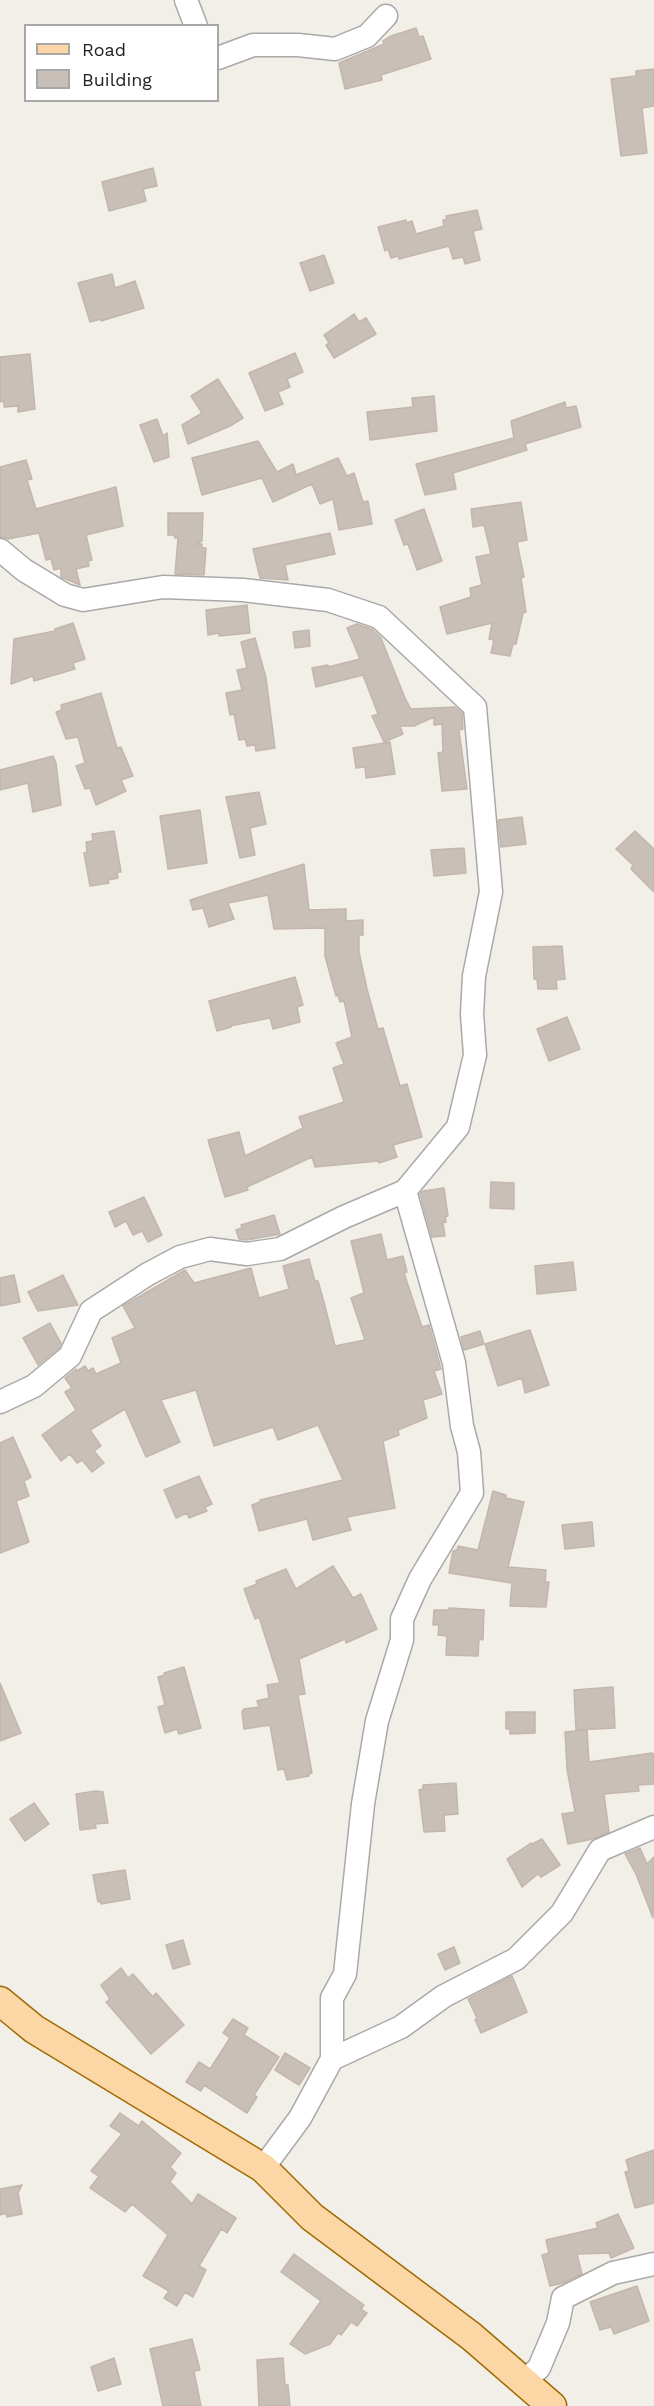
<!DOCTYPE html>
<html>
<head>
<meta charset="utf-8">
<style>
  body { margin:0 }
  #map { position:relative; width:654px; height:2406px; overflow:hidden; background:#f2efe9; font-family:"Work Sans",sans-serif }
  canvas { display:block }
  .legend { position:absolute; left:24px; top:24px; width:195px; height:78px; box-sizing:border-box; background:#fff; border:2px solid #a7a7a7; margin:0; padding:8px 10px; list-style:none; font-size:18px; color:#222 }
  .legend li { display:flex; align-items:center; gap:12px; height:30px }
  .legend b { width:30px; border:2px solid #a7a7a7 }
</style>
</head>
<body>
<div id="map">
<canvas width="654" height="2406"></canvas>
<ul class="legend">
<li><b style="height:8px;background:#fcd6a4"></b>Road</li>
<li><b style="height:16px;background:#c7bfb8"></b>Building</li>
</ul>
</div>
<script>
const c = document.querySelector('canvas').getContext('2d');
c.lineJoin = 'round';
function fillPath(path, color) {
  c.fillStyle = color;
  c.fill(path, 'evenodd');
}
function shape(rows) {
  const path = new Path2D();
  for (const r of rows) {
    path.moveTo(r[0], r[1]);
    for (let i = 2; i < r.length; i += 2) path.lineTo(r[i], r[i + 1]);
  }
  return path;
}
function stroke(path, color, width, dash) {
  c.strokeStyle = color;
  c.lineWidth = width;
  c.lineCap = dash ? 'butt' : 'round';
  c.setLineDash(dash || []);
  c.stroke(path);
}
const building = shape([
  [416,28,419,37,423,36,431,59,381,75,382,80,345,89,339,63,384,44,383,41,391,36,416,28],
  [654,69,654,106,642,108,647,153,621,156,611,79,636,76,636,71,654,69],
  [153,168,157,186,143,189,146,201,109,211,102,182,153,168],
  [477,210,482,229,473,231,480,260,465,264,463,257,453,259,449,246,399,259,399,256,391,258,388,249,385,251,378,227,406,220,406,223,412,221,416,234,444,226,443,220,447,219,446,216,477,210],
  [324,255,334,283,310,291,300,263,324,255],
  [112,274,115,288,135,281,144,308,101,321,101,319,90,322,78,283,112,274],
  [354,314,359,322,366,318,376,334,334,358,326,345,329,343,324,335,354,314],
  [295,353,303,372,287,379,290,387,278,392,283,404,265,411,249,373,295,353],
  [30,354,35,409,18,412,18,406,4,407,4,401,0,402,0,357,30,354],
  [218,379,243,418,230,426,188,444,182,425,202,413,191,396,218,379],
  [434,396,437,431,370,440,367,412,413,407,412,398,434,396],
  [565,402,566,408,576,406,581,427,525,444,527,450,453,473,456,489,425,495,416,464,514,438,511,421,565,402],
  [157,419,163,436,167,433,169,457,154,462,140,425,157,419],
  [258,441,277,472,293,464,296,475,338,458,347,476,354,473,363,502,368,501,372,524,339,530,333,499,320,504,312,484,273,502,262,478,202,495,192,458,258,441],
  [26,460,32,479,27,480,36,509,116,487,123,526,86,535,92,560,88,561,89,566,76,569,80,585,61,577,61,568,54,570,51,559,46,560,39,533,8,539,0,537,0,467,26,460],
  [521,502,527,540,517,542,524,577,521,578,526,612,523,613,516,644,513,644,510,656,491,653,494,640,489,639,492,623,447,634,440,607,471,597,470,588,482,585,476,557,491,554,484,525,473,527,471,509,521,502],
  [424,509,442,561,417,570,408,544,404,545,395,520,424,509],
  [168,513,203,513,202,541,196,544,202,544,202,548,206,548,204,575,175,574,178,538,175,538,174,535,168,535,168,513],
  [330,533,335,554,285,565,288,580,260,578,253,549,330,533],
  [247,605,250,633,219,636,219,633,208,635,206,610,247,605],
  [73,623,85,659,73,663,75,669,34,681,33,676,11,684,14,639,55,631,55,629,73,623],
  [357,624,372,629,381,638,405,698,411,709,455,707,462,713,463,729,459,730,467,789,442,791,438,753,443,752,442,724,434,725,434,717,414,726,400,726,403,734,384,742,372,716,378,714,363,675,316,687,312,668,328,665,328,667,360,659,347,628,357,624],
  [309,630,310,646,295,648,293,632,309,630],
  [255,638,266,678,275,748,256,751,255,745,247,746,245,739,239,740,234,714,230,715,226,693,242,690,237,670,247,668,241,642,255,638],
  [101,693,117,748,121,747,133,776,121,780,126,791,96,805,90,788,85,789,76,766,85,763,78,737,66,739,56,712,62,710,61,705,101,693],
  [390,742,395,774,366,778,365,767,356,768,353,748,390,742],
  [53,756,56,763,61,805,33,812,28,783,0,790,0,770,53,756],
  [259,792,266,824,250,828,255,855,240,858,226,797,259,792],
  [200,810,207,863,168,869,160,816,200,810],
  [522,817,526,844,501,847,498,820,522,817],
  [114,831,121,872,117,872,118,878,108,880,109,883,90,886,84,853,87,852,86,842,93,841,92,834,114,831],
  [635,831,654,849,654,892,631,869,633,865,616,849,635,831],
  [464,848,466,873,434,876,431,850,464,848],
  [304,864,309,910,346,909,346,921,363,920,363,935,359,935,359,952,367,989,378,1029,383,1028,400,1086,407,1084,422,1137,393,1145,397,1157,379,1163,378,1161,315,1167,312,1157,247,1187,248,1190,225,1197,208,1140,239,1132,245,1156,303,1128,299,1117,344,1102,333,1068,344,1064,336,1043,352,1037,344,1001,340,1002,338,995,336,996,325,956,325,928,274,929,268,895,228,903,234,919,209,927,203,908,193,910,190,900,304,864],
  [562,946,565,979,556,980,557,989,538,989,537,979,534,979,533,947,562,946],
  [295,977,303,1005,297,1007,300,1022,273,1029,270,1018,230,1026,231,1027,217,1031,209,1001,295,977],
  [567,1017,580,1049,549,1061,537,1029,567,1017],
  [491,1182,514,1183,514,1209,490,1208,491,1182],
  [444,1188,448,1216,445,1217,446,1222,443,1223,445,1236,432,1237,420,1194,423,1191,444,1188],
  [144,1197,162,1235,148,1242,142,1231,133,1235,126,1221,115,1227,109,1212,144,1197],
  [274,1215,280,1234,247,1240,239,1239,236,1230,242,1228,241,1225,274,1215],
  [381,1234,387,1260,403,1256,407,1272,404,1273,422,1327,429,1325,441,1369,434,1371,442,1394,423,1400,427,1418,398,1430,399,1435,383,1441,395,1508,347,1517,351,1530,313,1540,307,1519,259,1531,252,1505,260,1502,260,1500,343,1480,318,1425,278,1440,273,1427,214,1446,196,1390,161,1400,180,1442,146,1457,125,1409,90,1430,101,1446,94,1451,104,1463,92,1472,82,1460,77,1463,70,1454,61,1461,42,1435,76,1410,65,1392,72,1388,65,1378,76,1369,77,1371,85,1366,88,1371,93,1368,96,1374,121,1363,112,1338,135,1328,123,1306,185,1270,194,1283,251,1268,259,1298,289,1289,283,1266,309,1259,315,1281,318,1281,325,1306,335,1346,365,1340,351,1298,364,1293,351,1241,381,1234],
  [573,1262,576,1290,537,1294,535,1266,573,1262],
  [14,1275,20,1302,0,1306,0,1278,14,1275],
  [63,1275,78,1305,38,1311,28,1292,63,1275],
  [50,1323,61,1343,59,1348,38,1365,23,1338,50,1323],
  [530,1330,549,1385,525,1393,522,1378,498,1386,485,1344,530,1330],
  [480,1331,484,1344,464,1350,461,1337,480,1331],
  [13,1437,31,1477,24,1481,29,1496,16,1501,29,1542,0,1553,0,1443,13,1437],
  [199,1476,212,1504,205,1507,207,1511,189,1518,187,1513,176,1518,164,1490,199,1476],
  [493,1491,506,1495,506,1498,524,1502,508,1567,546,1570,545,1582,549,1582,546,1607,510,1606,512,1583,449,1573,453,1551,457,1550,458,1546,478,1550,493,1491],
  [592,1522,594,1546,565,1549,562,1525,592,1522],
  [333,1566,353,1598,361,1594,377,1629,346,1643,345,1639,299,1659,305,1694,298,1695,312,1773,309,1774,309,1776,287,1780,284,1769,278,1770,270,1725,244,1729,242,1712,244,1709,259,1707,257,1701,269,1698,267,1685,280,1683,259,1617,255,1619,244,1589,257,1584,256,1581,286,1569,296,1589,333,1566],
  [449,1608,484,1610,483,1640,479,1639,478,1656,446,1655,447,1636,438,1635,439,1625,433,1625,434,1610,449,1610,449,1608],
  [184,1667,201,1728,179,1734,177,1729,165,1733,158,1707,165,1705,158,1677,165,1675,164,1673,184,1667],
  [0,1683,21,1733,0,1741,0,1683],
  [613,1687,615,1728,576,1730,574,1690,613,1687],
  [506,1712,535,1712,535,1733,510,1734,510,1729,506,1729,506,1712],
  [587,1730,589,1762,652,1753,654,1754,654,1784,638,1785,639,1791,604,1794,609,1832,593,1839,568,1844,562,1814,575,1812,567,1769,565,1732,587,1730],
  [456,1783,458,1814,444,1815,445,1831,424,1832,419,1790,423,1789,423,1785,456,1783],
  [96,1791,103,1792,108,1823,95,1824,96,1828,80,1830,76,1794,96,1791],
  [34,1803,49,1824,25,1841,10,1819,34,1803],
  [542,1839,560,1865,541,1877,538,1874,522,1887,507,1859,531,1843,532,1844,542,1839],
  [640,1848,647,1864,654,1857,653,1918,636,1874,625,1854,640,1848],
  [125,1870,130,1899,101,1904,100,1901,98,1902,93,1875,125,1870],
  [183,1940,190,1964,173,1969,166,1945,183,1940],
  [454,1947,460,1963,445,1970,438,1954,454,1947],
  [121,1968,128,1978,133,1974,153,1997,156,1993,184,2025,151,2054,106,2002,110,1999,101,1985,121,1968],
  [512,1976,527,2012,481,2033,475,2020,477,2018,468,1999,512,1976],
  [233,2019,248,2028,244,2035,279,2057,254,2095,257,2097,247,2113,204,2085,201,2091,186,2082,199,2062,210,2069,230,2038,223,2033,233,2019],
  [285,2053,310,2068,299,2085,275,2070,285,2053],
  [120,2113,139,2126,142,2121,181,2153,170,2167,176,2173,170,2182,192,2204,198,2194,236,2218,227,2233,221,2229,199,2266,206,2270,193,2297,185,2292,177,2306,164,2298,169,2291,143,2276,168,2235,132,2204,125,2212,90,2188,99,2176,91,2171,122,2134,110,2126,120,2113],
  [654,2150,654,2203,635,2208,625,2172,629,2171,626,2160,654,2150],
  [22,2185,18,2193,22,2214,7,2217,6,2213,0,2215,0,2189,22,2185],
  [618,2214,634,2248,611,2258,609,2253,577,2254,582,2274,563,2283,550,2286,542,2255,549,2253,546,2240,598,2228,596,2223,618,2214],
  [294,2254,364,2305,361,2309,367,2313,357,2326,351,2322,341,2335,338,2333,330,2344,305,2354,290,2344,321,2301,281,2272,294,2254],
  [637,2286,649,2321,614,2334,611,2327,600,2330,590,2302,637,2286],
  [192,2339,200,2370,194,2371,201,2406,163,2406,150,2349,192,2339],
  [114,2358,121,2384,98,2391,91,2367,114,2358],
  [283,2358,285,2385,288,2385,290,2406,259,2406,257,2360,283,2358]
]);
const minor = shape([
  [186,0,196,26],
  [218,58,253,45,298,45,335,49,367,36,386,16],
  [0,550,24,570,65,595,83,600,163,587,243,590,328,600,379,617,475,707,491,892,474,976,472,1014,475,1055,458,1127,405,1191,454,1363,462,1426,469,1452,472,1493,420,1579,402,1619,402,1640,377,1721,363,1804,345,1974,332,1998,332,2059,300,2118,263,2168],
  [0,1402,34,1386,70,1356,91,1311,148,1274,180,1257,210,1249,247,1254,280,1249,344,1217,405,1191],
  [332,2059,401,2027,444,1996,516,1959,562,1913,600,1850,654,1827],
  [523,2382,539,2368,558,2323,563,2298,613,2273,654,2264]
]);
const major = shape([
  [0,2001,34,2029,263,2168,312,2217,471,2336,552,2406]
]);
fillPath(building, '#c7bfb8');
stroke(building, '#c4b6ab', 1.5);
stroke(minor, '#a9a9a9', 25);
stroke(major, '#a06b00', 31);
stroke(minor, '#fff', 22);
stroke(major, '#fcd6a4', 28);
</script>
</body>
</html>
